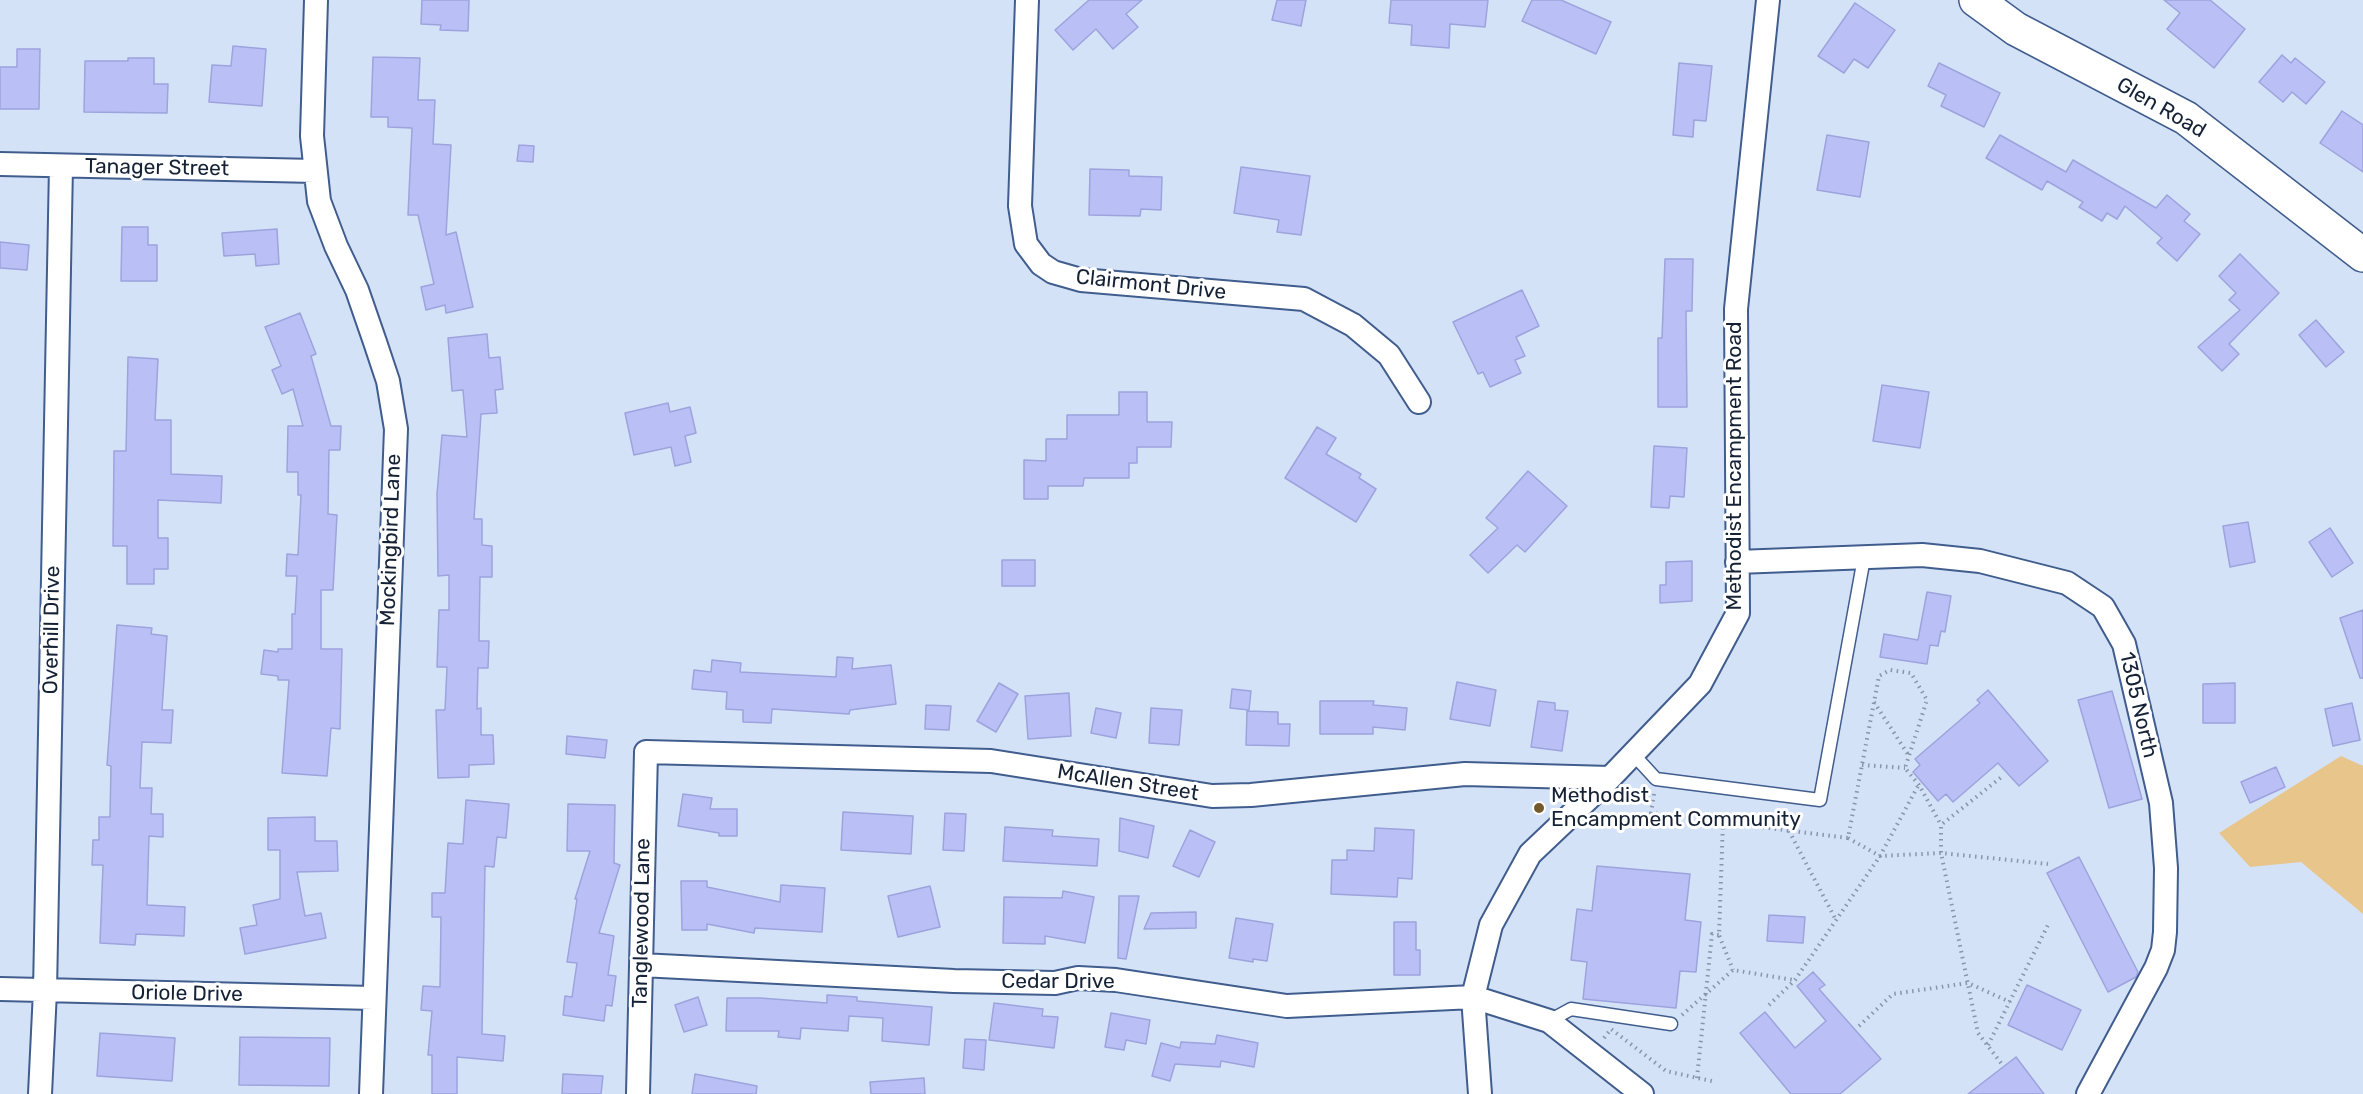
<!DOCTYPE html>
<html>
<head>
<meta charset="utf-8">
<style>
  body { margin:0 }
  canvas { display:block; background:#d4e2f8 }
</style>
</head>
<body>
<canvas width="2363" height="1094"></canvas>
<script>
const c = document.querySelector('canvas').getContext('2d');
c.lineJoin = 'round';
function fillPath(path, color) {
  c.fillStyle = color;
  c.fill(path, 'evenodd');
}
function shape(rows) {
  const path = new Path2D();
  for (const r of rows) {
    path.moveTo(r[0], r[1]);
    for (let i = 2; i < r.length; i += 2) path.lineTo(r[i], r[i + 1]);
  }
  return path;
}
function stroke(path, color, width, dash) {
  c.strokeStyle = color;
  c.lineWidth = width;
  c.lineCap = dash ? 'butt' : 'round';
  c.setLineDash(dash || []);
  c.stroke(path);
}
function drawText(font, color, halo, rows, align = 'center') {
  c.font = font + ' Rubik,sans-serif';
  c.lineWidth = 6;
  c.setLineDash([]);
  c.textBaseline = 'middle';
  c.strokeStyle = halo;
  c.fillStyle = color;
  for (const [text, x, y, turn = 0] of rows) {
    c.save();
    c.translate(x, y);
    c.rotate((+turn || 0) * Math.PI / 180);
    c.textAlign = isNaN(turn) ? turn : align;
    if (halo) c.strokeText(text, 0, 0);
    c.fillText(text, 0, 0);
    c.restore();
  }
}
const green = shape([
  [2341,756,2363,766,2363,914,2301,862,2250,867,2219,833]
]);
const building = shape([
  [422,0,469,0,468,31,440,30,441,25,421,24,422,0],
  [1089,0,1142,0,1126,14,1138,27,1113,49,1096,29,1073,50,1055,30,1089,0],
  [1277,0,1306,0,1301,26,1272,20,1277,0],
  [1391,0,1488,0,1485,27,1450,24,1449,48,1411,45,1412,25,1389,23,1391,0],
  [1532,0,1561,0,1611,22,1596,54,1522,21,1532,0],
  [2164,0,2210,0,2245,29,2214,68,2167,29,2180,13,2164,0],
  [1855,3,1895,30,1868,68,1854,59,1844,73,1818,56,1855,3],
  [233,46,266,49,262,106,209,102,212,65,231,66,233,46],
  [17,49,40,49,39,109,0,109,0,67,17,67,17,49],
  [2282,55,2291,63,2295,58,2325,82,2306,104,2292,92,2283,102,2259,82,2282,55],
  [373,57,420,58,418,100,435,100,433,144,451,145,446,235,456,232,473,307,446,313,445,305,426,310,421,287,434,284,418,215,408,215,412,128,388,127,388,117,371,117,373,57],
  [128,58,154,58,154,84,168,84,167,113,84,112,85,61,128,61,128,58],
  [1679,63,1712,66,1706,121,1694,120,1693,137,1673,135,1679,63],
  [1939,63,2000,93,1984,127,1941,106,1946,95,1928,86,1939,63],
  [2342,111,2363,125,2363,172,2320,143,2342,111],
  [1827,135,1869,142,1860,197,1817,190,1827,135],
  [2000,135,2066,172,2073,160,2156,208,2167,195,2190,214,2184,221,2200,234,2177,261,2157,243,2162,238,2125,206,2117,219,2107,213,2102,221,2079,207,2083,202,2047,181,2042,190,1986,158,2000,135],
  [519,145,534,146,533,162,517,161,519,145],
  [1241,167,1310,176,1301,235,1277,232,1279,220,1234,213,1241,167],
  [1090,169,1129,170,1129,176,1162,177,1161,210,1141,209,1140,216,1089,215,1090,169],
  [122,227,148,227,148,245,157,245,157,281,121,281,122,227],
  [277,229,279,264,256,266,255,254,224,256,222,233,277,229],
  [0,242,29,245,27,270,0,268,0,242],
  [2240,254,2279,293,2229,344,2239,354,2222,371,2198,347,2240,310,2229,300,2236,293,2219,276,2240,254],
  [1665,259,1693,259,1692,311,1686,311,1687,407,1658,407,1658,338,1662,338,1665,259],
  [1522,290,1539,326,1516,337,1525,356,1515,360,1521,373,1490,387,1483,372,1478,374,1453,322,1522,290],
  [300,313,316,354,311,356,331,426,341,426,340,450,329,450,328,514,337,515,333,590,321,590,321,649,342,649,340,729,331,728,327,776,282,773,289,680,278,680,278,676,261,674,264,650,278,652,278,649,292,649,292,614,295,614,297,576,286,576,287,554,298,555,301,495,298,495,298,472,287,472,288,426,303,426,293,389,282,394,272,370,281,366,265,327,300,313],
  [2316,320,2344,352,2326,367,2299,335,2316,320],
  [487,334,489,358,500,357,503,389,495,390,497,413,481,414,474,519,482,519,482,545,492,546,492,577,480,577,479,641,489,641,488,668,478,668,477,709,481,708,481,735,493,735,494,764,469,765,469,777,438,778,436,710,445,710,447,667,437,667,439,610,449,610,449,575,438,576,437,494,442,435,467,437,463,390,452,391,448,338,487,334],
  [128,357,158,359,155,420,171,420,171,474,222,476,221,503,158,500,158,538,168,538,168,569,154,569,154,584,127,584,127,546,113,546,114,451,126,451,128,357],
  [1882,385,1929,392,1920,448,1873,441,1882,385],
  [1119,392,1147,392,1147,422,1172,422,1171,447,1137,447,1137,463,1129,463,1129,478,1084,478,1083,486,1048,486,1048,499,1024,499,1024,460,1046,461,1046,439,1067,439,1067,415,1119,415,1119,392],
  [668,403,670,412,690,407,696,433,685,436,691,462,675,466,671,447,634,455,625,413,668,403],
  [1317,427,1336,438,1326,454,1361,474,1359,478,1376,489,1356,522,1285,478,1317,427],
  [1654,446,1687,448,1684,497,1670,496,1669,508,1651,507,1654,446],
  [1528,471,1567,506,1525,552,1517,545,1488,573,1470,555,1498,528,1486,518,1528,471],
  [2248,522,2255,562,2230,567,2223,526,2248,522],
  [2330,528,2353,563,2332,577,2309,542,2330,528],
  [1002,560,1035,560,1035,586,1002,586,1002,560],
  [1692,561,1692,601,1660,603,1660,585,1666,585,1666,562,1692,561],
  [1927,592,1951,596,1945,632,1941,631,1938,646,1930,645,1927,664,1880,657,1884,634,1918,640,1927,592],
  [2363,610,2363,678,2360,678,2340,618,2363,610],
  [117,625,152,628,151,634,167,636,162,710,173,710,171,743,142,742,140,788,152,788,151,814,163,814,163,837,149,836,147,905,185,907,184,936,136,934,135,945,100,943,103,865,92,865,93,840,99,840,99,817,110,817,111,766,107,765,117,625],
  [837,657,853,658,852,669,891,665,896,704,850,710,849,714,772,709,771,723,743,722,743,710,726,709,727,692,692,689,694,670,711,672,712,660,741,663,740,672,836,677,837,657],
  [1457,682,1496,690,1490,726,1450,719,1457,682],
  [999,683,1018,694,996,732,977,721,999,683],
  [2235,683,2235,723,2203,723,2203,684,2235,683],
  [1232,689,1251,691,1249,710,1230,708,1232,689],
  [1988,690,2048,761,2019,786,1998,763,1953,802,1946,794,1938,801,1913,772,1920,765,1915,759,1980,703,1977,700,1988,690],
  [2112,691,2142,799,2109,808,2078,700,2112,691],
  [1069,693,1071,736,1028,739,1025,696,1069,693],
  [1320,701,1374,701,1373,705,1407,708,1405,730,1373,727,1373,734,1320,734,1320,701],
  [1538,701,1555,703,1555,710,1568,711,1562,751,1531,747,1538,701],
  [2352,703,2360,740,2333,746,2325,709,2352,703],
  [926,705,951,706,949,730,925,729,926,705],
  [1096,708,1121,713,1116,738,1091,733,1096,708],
  [1151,708,1182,710,1179,745,1149,743,1151,708],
  [1247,711,1278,712,1278,724,1290,724,1289,746,1246,745,1247,711],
  [567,736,607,740,605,758,566,754,567,736],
  [2276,767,2285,787,2250,803,2241,782,2276,767],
  [683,794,712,798,710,809,737,809,737,836,719,836,719,833,678,826,683,794],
  [466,800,509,804,506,838,497,837,494,867,485,866,482,1034,505,1036,503,1061,457,1057,457,1094,432,1094,432,1055,428,1055,432,1011,421,1010,423,986,440,987,441,917,432,917,432,893,445,893,448,843,463,844,466,800],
  [568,804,615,805,614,863,620,865,599,933,614,936,608,975,616,976,612,1006,606,1005,604,1021,563,1015,565,996,572,997,577,963,567,962,577,899,575,899,590,851,567,851,568,804],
  [843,812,913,816,911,854,841,850,843,812],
  [945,813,966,814,964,851,943,850,945,813],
  [315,817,315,841,337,841,338,871,297,872,305,916,321,913,326,938,245,954,240,928,257,925,253,905,280,899,280,850,268,850,268,818,315,817],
  [1120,818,1154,826,1148,858,1119,851,1120,818],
  [1005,827,1053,830,1052,836,1099,839,1097,866,1003,861,1005,827],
  [1375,828,1414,830,1412,879,1398,878,1397,897,1331,894,1332,860,1347,860,1347,850,1374,851,1375,828],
  [1190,830,1215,842,1199,877,1173,866,1190,830],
  [2079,857,2138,972,2136,977,2108,992,2047,873,2079,857],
  [1597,866,1690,874,1685,920,1701,922,1696,972,1680,971,1676,1008,1583,999,1587,962,1571,960,1577,909,1592,911,1597,866],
  [681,881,707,881,707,887,780,902,781,885,825,888,822,932,755,928,754,933,707,924,707,930,682,930,681,881],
  [930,886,940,927,898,937,888,896,930,886],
  [1063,891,1094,897,1085,943,1045,936,1045,944,1003,943,1004,897,1062,898,1063,891],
  [1119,896,1139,896,1126,959,1118,958,1119,896],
  [1196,912,1196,928,1144,929,1151,913,1196,912],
  [1769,915,1805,917,1803,943,1767,941,1769,915],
  [1236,918,1273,924,1267,961,1253,959,1253,962,1229,958,1236,918],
  [1394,922,1416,922,1416,950,1420,950,1420,975,1394,975,1394,922],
  [1813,972,1825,985,1819,989,1881,1059,1840,1094,1791,1094,1740,1033,1765,1012,1795,1048,1826,1021,1797,986,1813,972],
  [2027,985,2081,1010,2062,1050,2008,1025,2027,985],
  [827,995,857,997,857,1001,932,1007,929,1045,882,1041,883,1018,849,1016,848,1031,801,1028,800,1039,778,1037,779,1031,726,1031,727,998,760,998,827,1003,827,995],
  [698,997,707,1025,684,1032,675,1005,698,997],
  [994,1003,1043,1009,1042,1016,1058,1017,1054,1048,989,1040,994,1003],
  [1111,1013,1150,1020,1146,1044,1126,1040,1124,1050,1105,1047,1111,1013],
  [100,1033,175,1038,172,1081,97,1076,100,1033],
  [1217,1035,1258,1043,1254,1067,1221,1061,1220,1067,1175,1064,1170,1081,1152,1076,1161,1043,1180,1048,1181,1042,1215,1044,1217,1035],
  [240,1037,330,1038,329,1086,239,1085,240,1037],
  [965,1039,986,1040,984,1070,963,1068,965,1039],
  [2016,1057,2044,1094,1968,1094,2016,1057],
  [563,1074,603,1076,601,1094,562,1094,563,1074],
  [695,1074,757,1086,756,1094,692,1094,695,1074],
  [924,1078,925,1094,871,1094,870,1082,924,1078]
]);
const path = shape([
  [1874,702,1909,756],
  [1862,765,1905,768],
  [1654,794,1651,813,1848,838,1879,676,1890,670,1911,673,1927,700,1905,768,1919,785,1941,825],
  [1723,822,1719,935,1733,970],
  [1789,831,1836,920],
  [1848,838,1880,856,1941,853,2048,864],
  [1769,1005,1795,980,1880,856,1918,786],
  [1682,1015,1733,970,1794,980],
  [1859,1026,1893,994,1968,983,2010,1002],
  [1604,1038,1611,1029,1666,1071,1716,1082],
  [1988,1045,2048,925],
  [2001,1063,1978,1033,1941,853,1941,825,2004,775],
  [1697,1078,1712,934,1719,935]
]);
const lane = shape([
  [1633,754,1656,779,1820,800,1864,558],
  [1549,1021,1571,1009,1671,1024]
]);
const street = shape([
  [316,0,312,136,319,201,336,246,357,290,375,342,388,381,396,429,371,1094],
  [1027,0,1020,206,1026,244,1041,264,1053,272,1081,280,1304,299,1353,325,1389,355,1419,402],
  [0,164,315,171],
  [1737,562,1922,555,1980,561,2067,583,2103,607,2124,644,2161,803,2166,868,2165,932,2163,950,2156,968,2088,1094],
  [641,965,954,981,1055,983,1078,978,1116,980,1287,1006,1473,997,1549,1021,1642,1094],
  [0,989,373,998],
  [40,1094,45,991,61,166],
  [638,1094,646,752,991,761,1212,796,1251,795,1465,774,1610,778],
  [1480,1094,1473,997,1491,925,1530,854,1610,778,1700,684,1738,613,1736,309,1768,0]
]);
const secondary = shape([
  [1976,0,2016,29,2186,118,2363,255]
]);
const markers = [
  [1539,808,6,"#74592b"]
];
const streetNames = [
  ["Glen Road",2161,108,30],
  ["Tanager Street",157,168,1],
  ["Clairmont Drive",1151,285,6],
  ["Methodist Encampment Road",1735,466,-90],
  ["Mockingbird Lane",391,540,-88],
  ["Overhill Drive",52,630,-89],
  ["1305 North",2138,705,77],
  ["McAllen Street",1128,783,9],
  ["Tanglewood Lane",642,923,-89],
  ["Cedar Drive",1058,982],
  ["Oriole Drive",187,994,1]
];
const poiNames = [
  ["Methodist",1551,796],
  ["Encampment Community",1551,820]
];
fillPath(green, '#e8c58a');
fillPath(building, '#bac0f5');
stroke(building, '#9da3dd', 1.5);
stroke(lane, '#405d8d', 15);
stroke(street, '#405d8d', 26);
stroke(secondary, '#405d8d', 36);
stroke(path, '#8895aa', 4, [1.5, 4.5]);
stroke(lane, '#fff', 12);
stroke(street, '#fff', 22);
stroke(secondary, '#fff', 33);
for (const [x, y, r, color] of markers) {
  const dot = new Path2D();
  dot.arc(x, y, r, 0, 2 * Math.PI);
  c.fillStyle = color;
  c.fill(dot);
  stroke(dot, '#fff', 2);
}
drawText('21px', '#152135', '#fff', streetNames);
drawText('21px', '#152135', '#fff', poiNames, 'left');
</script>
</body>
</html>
